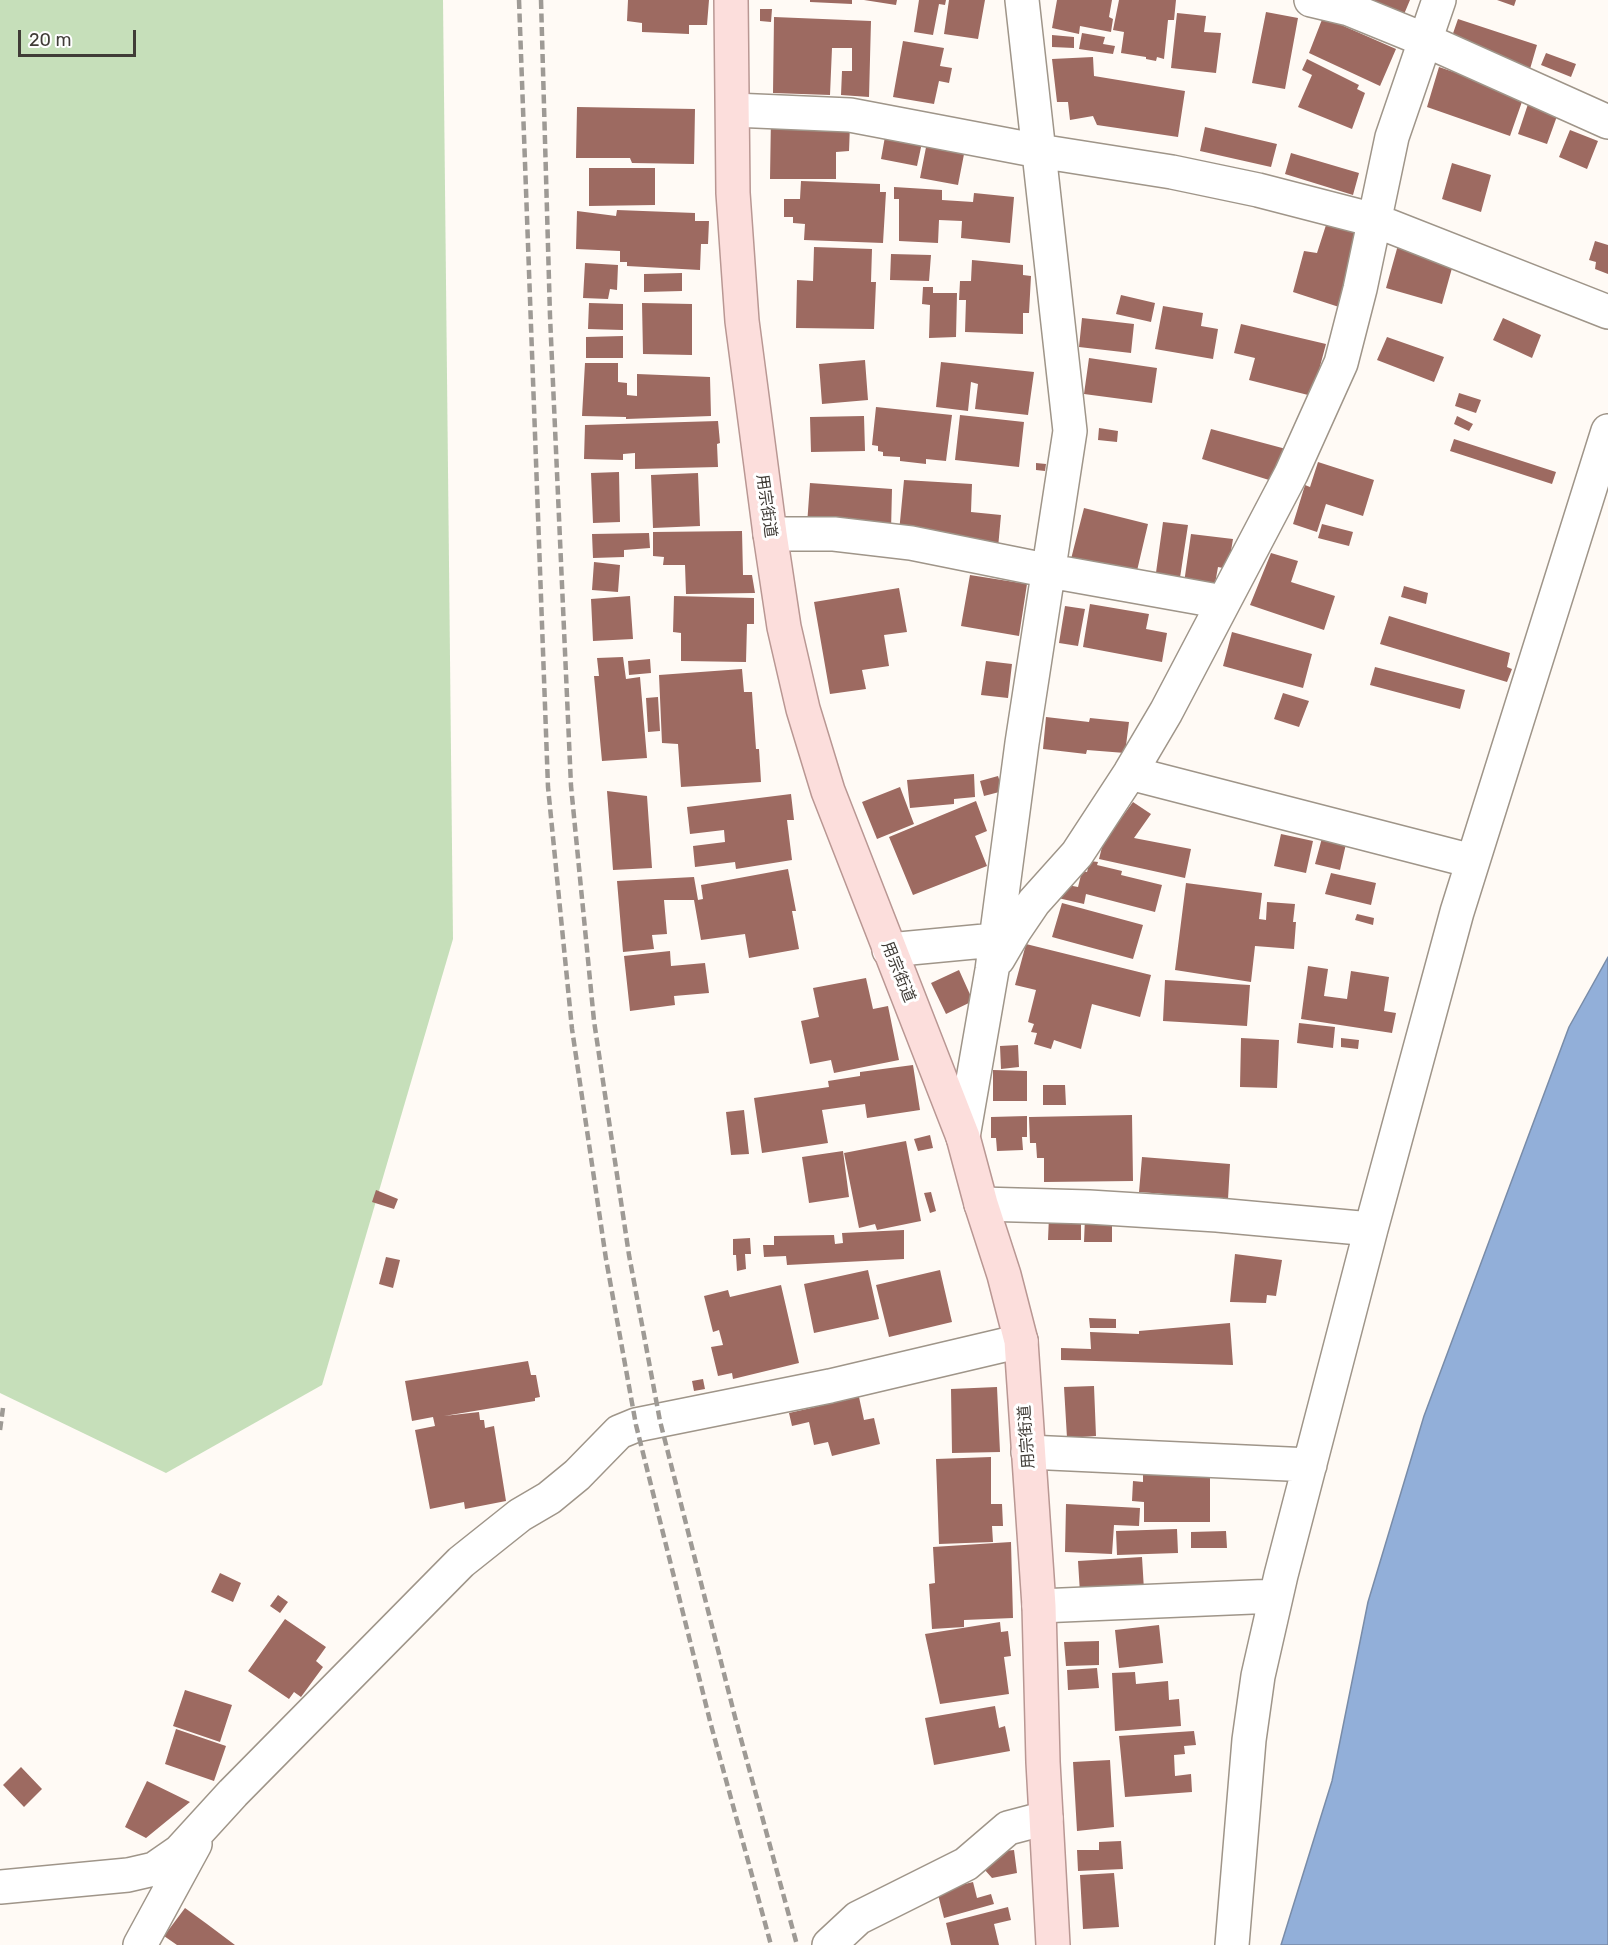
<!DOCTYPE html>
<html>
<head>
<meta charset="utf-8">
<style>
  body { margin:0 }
  #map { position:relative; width:1608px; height:1945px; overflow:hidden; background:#fffaf5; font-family:Rubik,sans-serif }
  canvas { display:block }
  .scale { position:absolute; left:18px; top:30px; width:118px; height:27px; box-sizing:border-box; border:3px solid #403c37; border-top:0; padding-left:8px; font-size:18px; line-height:21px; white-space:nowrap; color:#403c37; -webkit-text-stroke:4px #fff; paint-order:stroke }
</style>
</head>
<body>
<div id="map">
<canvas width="1608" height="1945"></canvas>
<div class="scale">20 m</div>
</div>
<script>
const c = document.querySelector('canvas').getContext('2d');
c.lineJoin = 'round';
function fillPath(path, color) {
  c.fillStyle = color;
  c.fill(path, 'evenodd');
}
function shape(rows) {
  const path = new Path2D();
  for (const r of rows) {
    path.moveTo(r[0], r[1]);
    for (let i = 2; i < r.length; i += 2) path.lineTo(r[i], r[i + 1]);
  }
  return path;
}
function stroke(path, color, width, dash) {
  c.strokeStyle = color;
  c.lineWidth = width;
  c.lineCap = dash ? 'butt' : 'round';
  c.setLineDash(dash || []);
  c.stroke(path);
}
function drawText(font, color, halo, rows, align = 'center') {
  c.font = font + ' Rubik,"Noto Sans JP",sans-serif';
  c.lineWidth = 6;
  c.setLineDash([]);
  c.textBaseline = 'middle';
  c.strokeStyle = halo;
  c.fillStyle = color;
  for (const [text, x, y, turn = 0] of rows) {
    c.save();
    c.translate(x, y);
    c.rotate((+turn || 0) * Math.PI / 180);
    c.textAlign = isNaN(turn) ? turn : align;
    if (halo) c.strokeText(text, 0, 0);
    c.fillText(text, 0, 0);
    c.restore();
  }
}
const green = shape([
  [0,0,443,0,453,939,322,1385,166,1473,0,1393]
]);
const water = shape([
  [1608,957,1608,1945,1281,1945,1332,1781,1368,1602,1424,1416,1569,1027,1608,957]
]);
const building = shape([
  [628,0,709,0,707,25,689,25,689,34,642,32,642,23,627,21],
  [810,0,852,0,852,4,810,2],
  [864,0,897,0,896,5],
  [919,0,946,0,945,5,939,4,933,35,914,32],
  [949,0,985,0,978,39,944,34],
  [1057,0,1112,0,1109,17,1113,19,1111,32,1080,26,1079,34,1052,28],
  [1119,0,1176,0,1174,20,1168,20,1164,59,1157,57,1156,61,1146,59,1146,57,1121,53,1124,32,1113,30],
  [1358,0,1410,0,1402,19],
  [1497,0,1516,0,1514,6],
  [760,9,772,9,771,22,760,21],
  [1266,12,1298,18,1285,89,1252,83],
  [1177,13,1206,16,1204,32,1221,33,1216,73,1171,68],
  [774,17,871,21,869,97,841,95,842,71,852,71,852,48,832,48,830,95,773,93],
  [1323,17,1396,49,1380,86,1309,53],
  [1458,19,1537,45,1530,69,1450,42],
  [1082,33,1105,37,1103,44,1115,46,1113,54,1079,49],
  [1052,35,1074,37,1074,48,1052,47],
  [903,41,944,48,940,66,952,68,949,83,939,81,934,104,893,97],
  [1546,53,1576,64,1571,77,1541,65],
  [1093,57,1094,76,1185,91,1178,137,1097,125,1093,116,1070,120,1068,102,1057,102,1052,59],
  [1307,59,1359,85,1357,89,1365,93,1352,129,1298,107,1312,75,1302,70],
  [1439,67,1524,96,1510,136,1427,107],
  [1531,95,1561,105,1547,144,1518,134],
  [577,107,695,109,694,164,632,163,630,158,576,158],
  [771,116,850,125,849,151,836,152,836,179,770,179],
  [1205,127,1277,144,1271,167,1200,151],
  [1570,130,1598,141,1587,169,1559,157],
  [886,131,923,138,917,166,881,159],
  [928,137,966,144,958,185,920,178],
  [1291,153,1359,173,1353,195,1285,174],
  [1452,163,1491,175,1481,212,1442,199],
  [589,168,655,168,655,205,589,206],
  [801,181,880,184,880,192,886,192,883,243,804,240,805,224,793,223,793,217,784,217,784,199,800,199],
  [894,187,942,190,942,200,973,202,974,193,1014,197,1010,243,961,238,962,221,939,220,938,243,899,241,899,199,894,199],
  [617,210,695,213,695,221,709,221,708,244,701,244,700,270,627,266,627,262,620,262,620,251,576,249,577,211,616,216],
  [1326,225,1360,234,1351,263,1348,263,1339,307,1293,292,1304,251,1317,253],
  [1595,241,1608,245,1608,274,1595,269,1596,262,1589,260],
  [1398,245,1454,261,1442,304,1386,288],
  [814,247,872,249,871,282,876,282,874,329,796,328,797,280,813,281],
  [891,254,931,255,929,281,890,280],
  [972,260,1023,265,1023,275,1031,276,1029,313,1023,313,1023,334,965,332,966,300,959,300,960,281,971,281],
  [585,263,618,265,617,290,610,289,608,299,583,298],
  [682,273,682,291,644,292,644,274],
  [923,287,933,287,933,293,957,293,956,337,929,338,930,305,922,304],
  [1121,295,1155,303,1151,322,1116,314],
  [589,303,623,304,623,330,588,329],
  [642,303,692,304,692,355,643,354],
  [1163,306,1203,313,1201,326,1218,329,1213,359,1155,349],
  [1082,318,1134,324,1131,353,1079,347],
  [1503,318,1541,335,1532,358,1493,340],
  [1241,324,1326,344,1312,396,1249,380,1255,358,1234,353],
  [623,336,623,358,586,358,586,337],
  [1387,337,1444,357,1434,382,1377,360],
  [1089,358,1157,368,1152,403,1084,394],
  [865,360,868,400,822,404,819,364],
  [941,362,1034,372,1028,415,975,409,978,384,971,382,968,411,936,407],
  [585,363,618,363,618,382,627,383,627,395,637,396,637,374,710,377,711,416,626,419,626,417,582,416],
  [1459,393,1481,400,1476,413,1455,406],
  [876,407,952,415,946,461,926,459,926,464,900,461,900,457,883,456,883,452,878,451,878,446,872,445],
  [960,415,1024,422,1019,467,955,460],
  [864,416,865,451,811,452,810,417],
  [1457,416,1473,424,1469,431,1454,424],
  [718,421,720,443,717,444,718,467,635,469,635,453,623,454,623,460,584,459,585,425],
  [1099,428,1118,431,1117,442,1098,440],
  [1211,429,1286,449,1269,480,1202,459],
  [1454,439,1556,472,1552,484,1450,451],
  [1318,462,1374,480,1363,516,1326,504,1317,532,1293,524,1305,485,1310,487],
  [1036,463,1046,464,1045,471,1036,470],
  [619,472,620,522,593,523,591,473],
  [698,473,700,526,653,528,651,475],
  [904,480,972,484,971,512,1001,515,998,548,899,532],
  [810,483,892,489,891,531,807,525],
  [1084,508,1148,524,1136,575,1071,559],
  [1163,522,1188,525,1178,591,1154,587],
  [1322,524,1353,532,1349,546,1318,538],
  [742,531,743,575,752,575,755,593,686,594,685,565,663,565,664,557,653,556,653,532],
  [649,533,650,548,624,550,624,557,593,558,592,534],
  [1191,534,1233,539,1228,569,1218,567,1213,595,1183,590],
  [1271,553,1298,561,1291,582,1335,596,1324,630,1250,605],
  [594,562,620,565,618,592,592,590],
  [970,575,1027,584,1019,636,961,626],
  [1404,586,1428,593,1426,604,1401,597],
  [899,588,907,632,884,635,889,666,862,670,866,689,830,694,814,602],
  [630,596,633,639,593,641,591,599],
  [674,596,754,598,754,624,747,624,746,662,681,661,681,633,673,632],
  [1090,604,1149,614,1146,629,1167,633,1162,662,1083,647],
  [1065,606,1085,609,1078,646,1059,643],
  [1389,616,1510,653,1507,667,1512,669,1507,682,1380,644],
  [1232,632,1312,654,1303,688,1223,666],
  [623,657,626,679,640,677,647,758,602,761,594,676,599,676,597,658],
  [650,659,651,673,629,675,628,661],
  [986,661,1012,664,1008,698,981,695],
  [1375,667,1465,690,1460,709,1370,685],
  [742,669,744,692,752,692,756,749,759,749,761,782,681,787,678,744,662,743,659,675],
  [1283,693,1309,701,1299,727,1274,719],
  [658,697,660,731,648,732,646,698],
  [1046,717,1089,722,1090,718,1129,722,1125,753,1087,750,1086,754,1043,749],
  [974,774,975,797,954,799,954,804,910,808,907,780],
  [998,776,1003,791,984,796,980,781],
  [900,787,914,824,877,839,862,802],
  [607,791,647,796,652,868,613,870],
  [791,794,794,820,787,820,792,860,736,869,735,862,695,867,693,846,725,842,724,830,690,834,687,807],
  [976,801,987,831,975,836,987,866,913,895,889,837],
  [1133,802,1151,814,1134,838,1191,849,1185,878,1099,859,1104,839,1106,839],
  [1281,834,1313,841,1306,873,1274,866],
  [1322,838,1346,844,1340,870,1315,864],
  [1090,861,1098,862,1097,865,1122,871,1121,875,1162,885,1155,912,1086,894,1084,904,1058,898,1062,884,1078,887,1082,871,1087,872],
  [788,869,796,911,792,911,799,949,749,958,745,934,701,940,694,900,664,900,667,934,652,935,654,949,623,952,617,881,694,877,698,900,703,899,701,885],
  [1331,873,1376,883,1371,905,1325,894],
  [1186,883,1262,893,1259,919,1266,920,1267,902,1295,904,1293,922,1296,922,1294,949,1255,946,1251,982,1175,970],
  [1062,903,1143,925,1133,959,1052,937],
  [1357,914,1374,918,1373,925,1355,920],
  [1026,944,1151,975,1140,1017,1092,1004,1081,1049,1054,1040,1051,1049,1034,1044,1037,1033,1031,1032,1034,1024,1028,1022,1036,990,1015,985],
  [670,951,671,966,705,963,709,993,674,996,675,1005,630,1011,624,956],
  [1308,966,1328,969,1324,996,1347,999,1351,971,1389,977,1384,1011,1396,1013,1392,1033,1301,1019],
  [959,970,973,1001,946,1014,931,983],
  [866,978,873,1009,888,1006,899,1060,834,1073,831,1060,810,1064,801,1021,819,1017,813,988],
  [1165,980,1250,985,1247,1026,1163,1021],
  [1299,1023,1335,1027,1333,1048,1297,1043],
  [1241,1038,1279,1040,1277,1088,1240,1087],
  [1341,1038,1359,1040,1358,1049,1341,1047],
  [1018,1045,1019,1067,1001,1069,1000,1046],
  [913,1065,920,1110,867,1118,865,1104,822,1110,828,1143,762,1153,754,1098,829,1087,828,1081,860,1076,860,1072],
  [993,1070,1027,1071,1027,1101,993,1101],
  [1043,1085,1065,1085,1066,1105,1043,1105],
  [744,1110,749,1154,731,1155,726,1112],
  [1132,1115,1133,1181,1044,1182,1044,1158,1037,1158,1036,1143,1030,1143,1029,1117],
  [1027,1116,1027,1137,1022,1137,1023,1150,997,1151,996,1138,991,1138,991,1117],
  [930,1135,933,1148,918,1151,914,1139],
  [906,1141,921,1221,877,1230,875,1224,859,1228,844,1153],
  [843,1151,849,1197,809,1203,802,1157],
  [1142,1157,1230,1164,1228,1199,1139,1192],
  [376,1190,398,1199,394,1209,372,1202],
  [931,1192,936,1211,930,1213,924,1193],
  [1049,1216,1081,1216,1081,1240,1048,1240],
  [1085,1217,1112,1217,1112,1242,1084,1242],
  [904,1230,904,1259,787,1265,786,1256,764,1257,763,1245,774,1245,774,1236,834,1235,835,1244,843,1243,842,1233],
  [750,1238,751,1254,745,1254,746,1269,737,1271,736,1255,733,1255,733,1239],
  [1235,1254,1282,1260,1276,1296,1267,1295,1266,1303,1230,1302],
  [386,1257,400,1260,393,1288,379,1284],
  [868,1270,879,1319,814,1333,804,1284],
  [940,1270,952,1322,889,1337,876,1285],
  [781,1285,799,1363,733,1379,732,1373,718,1376,711,1347,723,1345,719,1330,713,1332,704,1296,728,1290,730,1297],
  [1089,1318,1116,1319,1116,1328,1090,1328],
  [1230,1323,1233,1365,1061,1360,1061,1348,1091,1349,1090,1332,1139,1334,1139,1331],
  [528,1361,531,1375,536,1375,540,1397,535,1398,535,1401,444,1416,479,1412,480,1420,484,1420,485,1428,494,1426,506,1501,465,1509,464,1502,430,1509,415,1430,435,1426,433,1417,412,1421,405,1381],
  [703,1379,705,1389,694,1391,692,1381],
  [1094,1386,1096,1436,1067,1438,1064,1387],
  [997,1387,1000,1452,952,1453,951,1389],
  [859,1397,864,1420,874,1418,880,1444,832,1456,828,1442,814,1445,809,1422,792,1426,789,1413],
  [991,1457,991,1504,1002,1504,1003,1526,992,1526,993,1542,939,1544,936,1459],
  [1143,1475,1210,1475,1210,1522,1144,1522,1144,1502,1132,1501,1133,1481,1143,1482],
  [1066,1504,1140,1508,1139,1526,1114,1525,1112,1554,1065,1552],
  [1177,1529,1178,1553,1117,1555,1116,1531],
  [1226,1531,1227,1548,1191,1548,1191,1532],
  [1011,1542,1013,1618,964,1620,964,1627,932,1629,929,1584,935,1583,933,1547],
  [1142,1557,1144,1590,1080,1593,1078,1561],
  [220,1573,241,1583,233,1602,211,1592],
  [278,1595,288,1602,280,1613,270,1606],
  [285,1619,326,1647,316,1661,323,1667,301,1697,294,1692,289,1699,248,1671],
  [1000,1622,1001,1632,1008,1631,1011,1656,1004,1657,1009,1694,940,1704,925,1634],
  [1159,1625,1163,1663,1119,1668,1115,1630],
  [1099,1641,1099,1665,1066,1666,1064,1642],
  [1097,1668,1099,1688,1068,1690,1067,1670],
  [1135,1672,1136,1684,1168,1681,1169,1700,1179,1699,1181,1726,1115,1731,1112,1673],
  [185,1690,232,1705,220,1742,173,1726],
  [995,1706,999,1728,1005,1726,1010,1751,934,1765,925,1718],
  [176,1729,226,1746,214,1781,165,1764],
  [1194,1731,1196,1745,1184,1746,1185,1754,1174,1755,1175,1776,1191,1774,1192,1792,1125,1797,1119,1736],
  [1110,1760,1114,1827,1077,1831,1073,1762],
  [21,1767,42,1789,24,1807,3,1785],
  [147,1781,190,1802,146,1838,125,1827],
  [1121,1841,1123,1869,1078,1871,1077,1850,1099,1850,1099,1842],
  [1014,1850,1017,1873,992,1878,984,1869,1004,1851],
  [1114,1873,1119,1927,1083,1929,1080,1875],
  [973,1882,977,1898,991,1894,994,1904,944,1918,937,1891],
  [1008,1907,1011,1920,994,1924,999,1945,951,1945,946,1923],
  [185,1908,207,1924,235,1945,177,1945,164,1936]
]);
const minor = shape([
  [1311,0,1349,9,1425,40,1608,122],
  [733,110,850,115,1039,151,1172,172,1258,190,1374,220,1608,312],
  [770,534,834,534,911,543,1050,571,1223,602],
  [1130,773,1472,861],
  [889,950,995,940],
  [998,959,1015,930,1034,902,1077,854,1130,773,1166,712,1291,474,1341,363,1360,289,1392,137,1439,0],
  [963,1137,992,970,1022,743,1070,431,1022,0],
  [981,1204,1089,1207,1217,1215,1371,1229],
  [1028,1452,1310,1465],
  [1039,1606,1276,1596],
  [0,1887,128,1875,154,1869,180,1851,233,1793,461,1562,520,1515,549,1498,577,1475,619,1432,636,1425,830,1386,1021,1341],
  [140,1945,195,1844],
  [829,1945,858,1918,966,1864,1008,1828,1046,1818],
  [1232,1945,1249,1740,1258,1676,1281,1575,1371,1229,1457,912,1608,431]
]);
const major = shape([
  [731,0,733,193,742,321,770,534,784,627,803,709,828,791,963,1137,981,1204,1004,1275,1021,1341,1039,1606,1043,1762,1053,1945]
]);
const rail = shape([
  [519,0,548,787,572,1029,606,1259,636,1425,711,1725,771,1945],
  [541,0,550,316,571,786,594,1021,629,1255,660,1421,735,1717,797,1945],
  [0,1430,3,1408]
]);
const streetNames = [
  ["用宗街道",766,506,82],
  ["用宗街道",898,972,68],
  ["用宗街道",1027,1437,-94]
];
fillPath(green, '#c6dfba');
fillPath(water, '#92afd9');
stroke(water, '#798ca8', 1.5);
fillPath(building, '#9d6a61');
stroke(minor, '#9f9589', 36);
stroke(major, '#b99793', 36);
stroke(minor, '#fff', 33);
stroke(major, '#fcdedc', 33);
stroke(rail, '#9e9a95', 4.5, [9, 4.5]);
drawText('16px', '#403c37', '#fff', streetNames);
</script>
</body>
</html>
